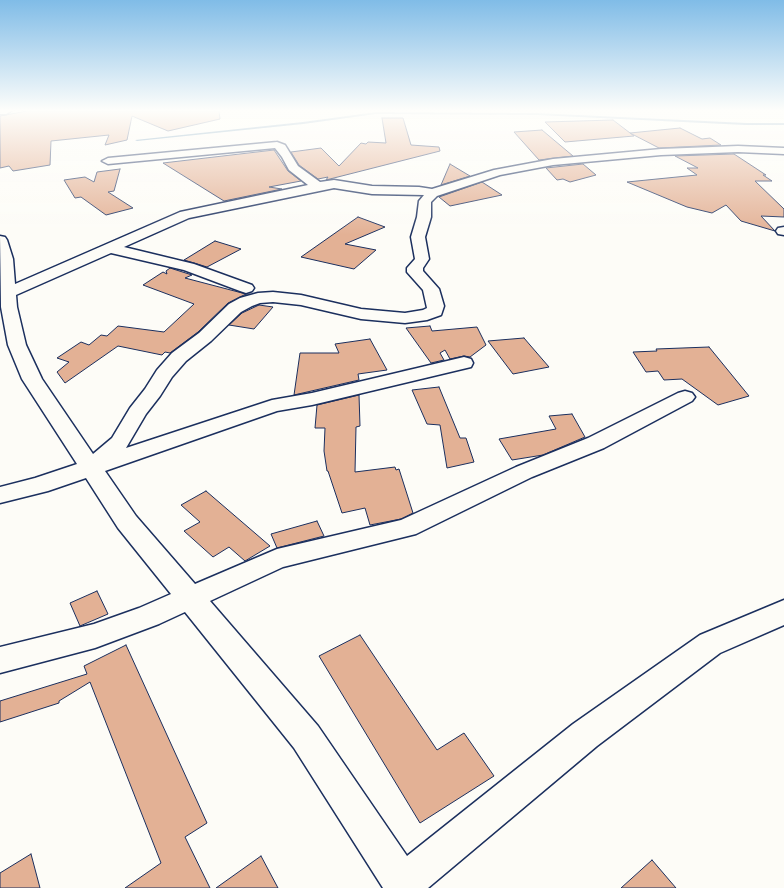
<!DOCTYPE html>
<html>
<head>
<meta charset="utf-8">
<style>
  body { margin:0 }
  canvas { display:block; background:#fdfcf7 }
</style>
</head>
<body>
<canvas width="784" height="888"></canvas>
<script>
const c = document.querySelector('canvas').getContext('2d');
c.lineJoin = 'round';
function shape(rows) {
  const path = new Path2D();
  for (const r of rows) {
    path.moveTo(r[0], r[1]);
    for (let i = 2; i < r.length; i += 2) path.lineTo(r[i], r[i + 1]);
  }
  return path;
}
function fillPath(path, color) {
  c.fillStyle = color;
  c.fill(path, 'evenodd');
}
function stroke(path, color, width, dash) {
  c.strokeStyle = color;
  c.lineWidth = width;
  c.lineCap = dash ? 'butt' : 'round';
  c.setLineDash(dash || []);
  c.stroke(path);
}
const stream = shape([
  [376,112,537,113,746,123,784,123,784,125,746,125,537,115,376,114,303,124,137,141,135,140,303,122,376,112]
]);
const building = shape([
  [27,111,219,111,220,119,168,131,132,116,127,140,105,145,109,135,51,141,50,165,13,171,9,166,0,168,0,116,27,111],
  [382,118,403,118,411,145,439,147,440,151,326,180,328,177,318,179,299,165,291,152,321,148,339,166,361,143,366,144,368,142,386,143,382,118],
  [613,120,634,136,565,142,545,122,613,120],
  [680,128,702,139,710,138,721,145,659,148,630,133,680,128],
  [542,130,573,156,539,160,514,132,542,130],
  [274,150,288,171,301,181,269,187,282,189,224,201,163,163,274,150],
  [734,154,766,175,763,175,772,181,755,181,784,209,784,217,761,216,775,231,741,221,726,205,712,213,687,207,627,182,697,175,687,168,698,168,675,156,734,154],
  [450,164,470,176,441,185,450,164],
  [583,164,596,175,570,182,563,179,557,180,546,168,583,164],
  [120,169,114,191,108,192,133,208,106,215,81,197,75,198,64,180,85,177,94,182,97,172,120,169],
  [482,182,502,195,450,206,439,197,482,182],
  [358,217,385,227,345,244,376,250,354,269,301,257,358,217],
  [215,241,241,249,207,267,184,260,215,241],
  [170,268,192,275,185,278,246,294,228,303,198,332,170,353,165,352,162,355,118,346,65,383,57,372,69,362,57,358,81,342,89,345,101,335,107,336,118,326,164,332,194,304,143,285,163,272,167,274,166,271,170,268],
  [259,305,273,307,254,329,229,325,242,313,259,305],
  [430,326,432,331,477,327,486,345,470,357,464,356,450,359,445,350,440,353,444,360,431,363,406,328,430,326],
  [524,338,530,345,549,367,513,374,488,341,524,338],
  [370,339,387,370,358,374,359,380,294,395,300,353,339,353,335,344,370,339],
  [709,347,749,396,718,405,682,379,664,380,658,371,646,372,633,352,657,351,656,349,709,347],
  [439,387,460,438,466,438,474,462,447,468,440,425,427,424,412,390,439,387],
  [359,395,360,426,356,427,355,472,395,467,396,470,399,469,413,513,401,519,370,525,365,508,342,513,328,471,327,471,324,451,325,428,315,428,317,405,359,395],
  [572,414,585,437,543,455,512,460,499,439,556,429,549,416,572,414],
  [206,491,270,546,245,561,229,547,213,557,184,531,200,522,181,505,206,491],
  [317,521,324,536,277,548,271,534,317,521],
  [97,591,108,614,80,626,70,603,97,591],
  [360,635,437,750,464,733,494,776,420,823,319,656,360,635],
  [126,645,207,823,185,837,210,888,125,888,161,863,90,682,59,701,59,703,0,722,0,701,87,674,84,666,126,645],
  [31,854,40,888,0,888,0,873,31,854],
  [261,856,278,888,216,888,261,856],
  [652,860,676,888,621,888,652,860]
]);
const minor = shape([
  [0,111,11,111,6,114,0,114,0,111],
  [277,142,285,145,298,166,320,182,334,180,372,186,419,187,432,189,494,170,553,159,661,149,738,146,784,148,784,154,738,152,661,155,553,165,500,175,437,196,431,202,431,217,425,237,429,259,423,268,423,271,439,289,444,306,441,315,427,320,405,323,361,319,301,305,273,302,260,303,252,306,241,312,211,341,186,361,172,377,160,396,146,414,126,448,272,400,312,393,464,357,471,359,473,363,471,367,312,405,277,411,105,471,136,516,195,584,277,549,401,520,516,467,588,438,678,393,685,391,692,393,695,397,692,401,604,448,532,477,416,534,283,567,210,601,318,726,407,856,573,724,700,635,784,600,784,625,720,653,597,746,428,888,383,888,294,748,185,612,159,624,95,648,0,673,0,647,94,624,139,608,171,594,118,528,86,478,48,491,0,503,0,487,35,478,77,464,22,379,8,345,1,307,0,236,5,237,7,240,13,259,15,284,180,212,308,185,289,170,282,157,275,148,108,164,102,161,108,158,277,142],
  [334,188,372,194,424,195,419,201,417,217,411,237,415,259,407,268,407,272,423,290,427,308,423,310,405,313,361,309,301,295,273,292,258,293,240,298,229,304,199,333,172,353,157,370,145,389,130,408,112,438,93,454,42,379,26,345,17,307,16,295,111,253,184,270,240,291,246,293,252,291,254,288,252,285,194,264,124,247,189,218,334,188],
  [784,227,784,235,778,234,776,231,778,228,784,227]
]);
fillPath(stream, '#5b8ab0');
fillPath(building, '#e3b195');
stroke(building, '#1b2f5e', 1);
stroke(minor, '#1b2f5e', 3);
fillPath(minor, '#fdfcf7');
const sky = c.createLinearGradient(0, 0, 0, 235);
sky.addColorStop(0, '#80bce7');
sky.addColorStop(0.47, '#fefefb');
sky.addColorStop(1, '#fefefb00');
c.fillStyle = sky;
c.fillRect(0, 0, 784, 235);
</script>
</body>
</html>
